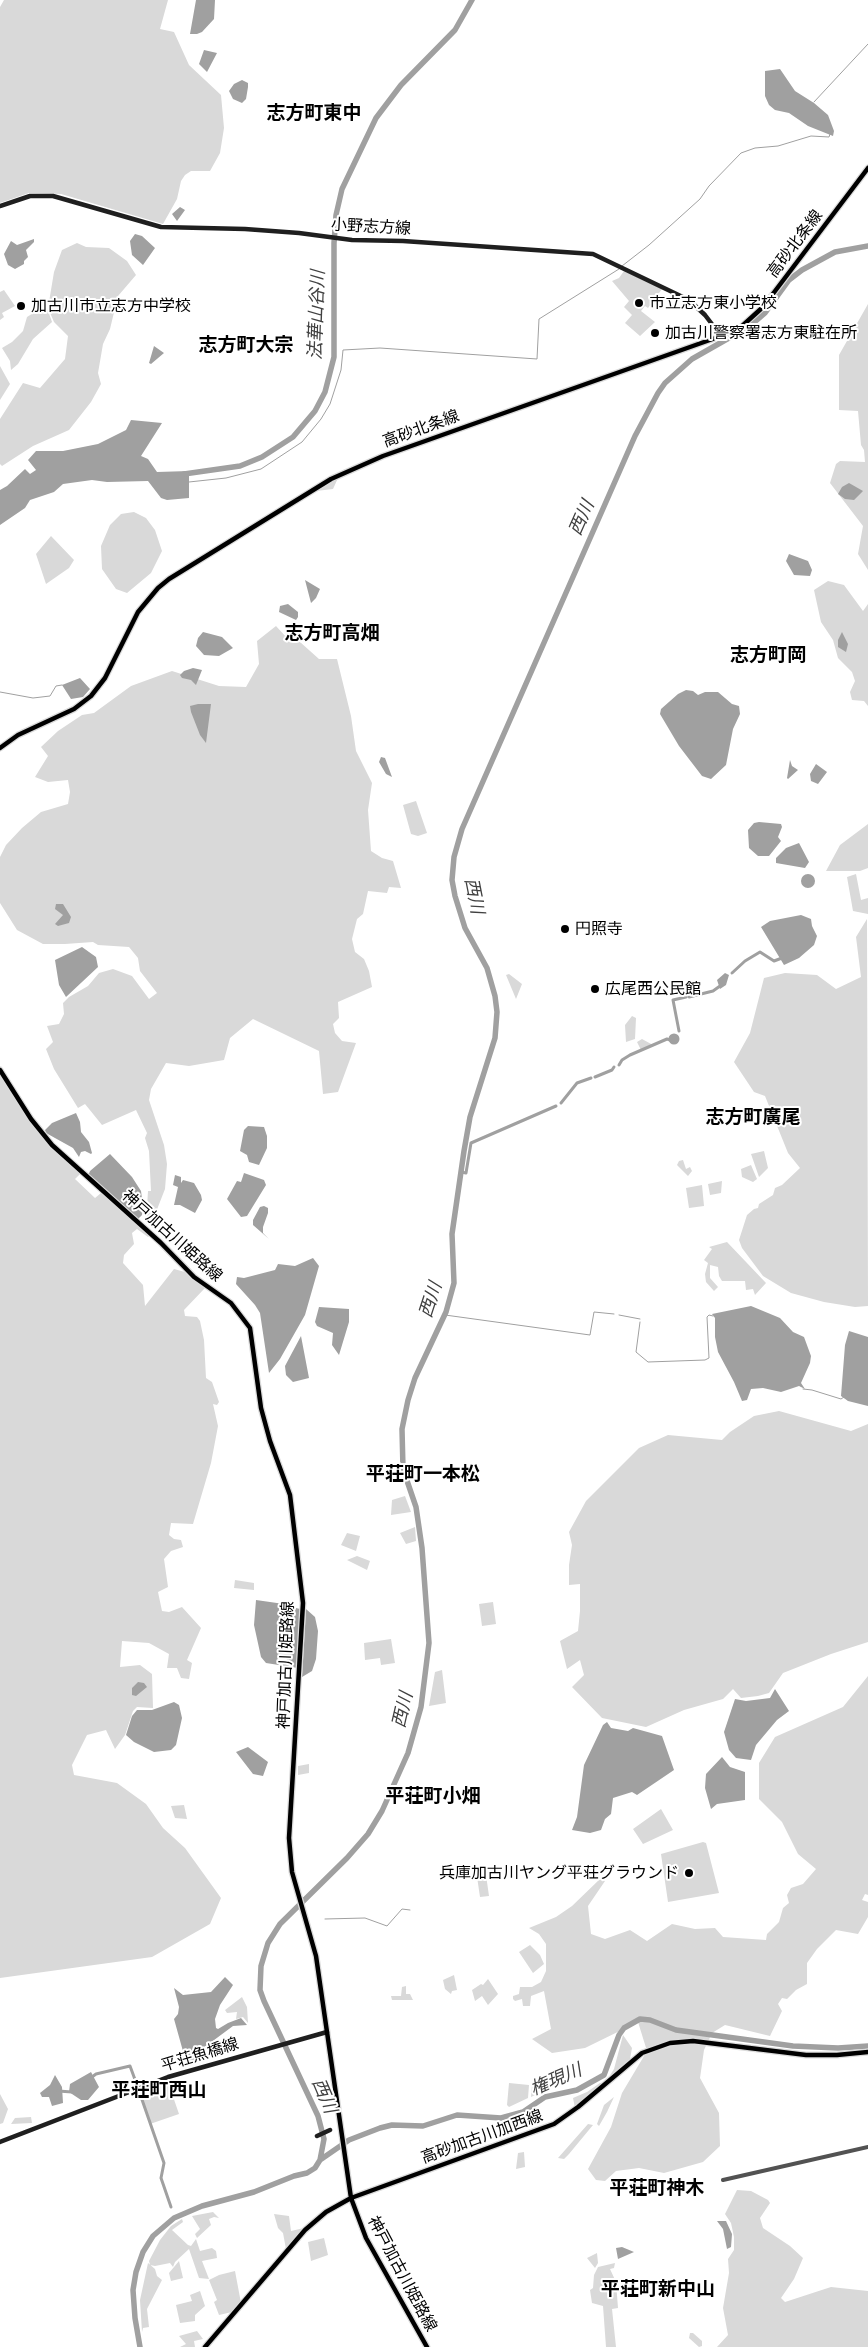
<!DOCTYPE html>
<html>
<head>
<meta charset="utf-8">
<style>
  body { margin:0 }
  canvas { display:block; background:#fff }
</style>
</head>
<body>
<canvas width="868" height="2347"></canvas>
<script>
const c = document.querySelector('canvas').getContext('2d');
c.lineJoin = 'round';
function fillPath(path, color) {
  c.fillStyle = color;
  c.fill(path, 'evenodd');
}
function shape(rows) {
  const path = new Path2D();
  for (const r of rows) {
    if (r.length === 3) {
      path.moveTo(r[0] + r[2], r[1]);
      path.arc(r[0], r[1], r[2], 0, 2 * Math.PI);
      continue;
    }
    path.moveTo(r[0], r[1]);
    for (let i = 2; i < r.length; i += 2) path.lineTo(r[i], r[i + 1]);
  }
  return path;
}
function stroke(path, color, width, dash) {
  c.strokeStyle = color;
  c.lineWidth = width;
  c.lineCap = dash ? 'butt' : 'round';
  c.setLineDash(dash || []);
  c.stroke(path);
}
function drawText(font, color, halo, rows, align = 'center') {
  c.font = font + ' Cabin,"Noto Sans JP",sans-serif';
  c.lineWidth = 4;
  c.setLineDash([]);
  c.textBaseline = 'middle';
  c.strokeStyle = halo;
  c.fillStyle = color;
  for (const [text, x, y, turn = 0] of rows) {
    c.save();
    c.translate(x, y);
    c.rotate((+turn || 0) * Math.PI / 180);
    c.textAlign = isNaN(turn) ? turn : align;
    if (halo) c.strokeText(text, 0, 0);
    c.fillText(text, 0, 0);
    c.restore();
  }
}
const green = shape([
  [4,0,168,0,160,29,174,32,189,65,221,95,224,128,220,153,210,171,191,171,185,175,181,181,177,199,163,224,61,194,29,193,0,203,0,7],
  [77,243,86,247,109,248,127,261,136,275,118,296,110,329,103,344,98,373,101,384,91,402,69,430,33,446,2,466,0,464,0,419,23,383,40,388,65,359,68,336,54,322,48,308,54,272,62,250],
  [624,271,662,289,648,308,645,306,641,311,655,322,640,336,625,323,632,315,624,307,629,301,612,281,619,278],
  [4,290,15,306,2,313,4,317,0,320,0,292],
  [868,304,868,570,858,554,863,526,830,483,836,464,840,461,865,462,864,450,861,445,858,411,839,410,839,355],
  [46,305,52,322,33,339,18,364,11,370,10,361,2,348,12,342,23,331,27,317],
  [0,366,10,384,0,400],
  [338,478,333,489,316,491],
  [134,512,146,518,155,530,162,551,151,573,127,593,116,589,102,569,101,546,110,525,121,514],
  [51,536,74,560,69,568,46,584,36,554],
  [828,581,844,585,863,611,868,604,868,706,864,701,852,700,850,692,855,681,852,672,838,658,833,640,821,622,814,590],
  [276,626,287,638,300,642,319,659,337,659,351,716,356,751,372,783,368,810,371,851,382,858,393,861,401,888,389,887,387,893,368,891,363,914,357,919,352,939,355,952,364,959,369,971,372,987,338,1002,339,1018,333,1024,335,1033,342,1041,356,1043,338,1092,323,1094,319,1051,253,1019,230,1038,224,1060,189,1066,166,1063,151,1089,149,1100,164,1145,167,1164,165,1189,156,1212,146,1224,148,1191,151,1191,149,1151,145,1138,147,1133,136,1110,102,1125,85,1104,78,1108,54,1069,46,1049,53,1042,47,1026,59,1024,64,1014,63,1003,69,997,88,986,99,973,113,969,132,976,149,999,157,993,140,971,138,958,129,947,98,945,93,942,65,944,43,944,17,930,0,903,0,857,6,845,22,828,41,812,68,804,70,792,68,780,48,782,35,777,48,756,41,747,58,731,82,715,94,713,131,686,172,671,219,686,246,687,259,664,257,641],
  [416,801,427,833,418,836,411,834,403,805],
  [868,824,868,868,860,871,826,871,840,845],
  [856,874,861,900,868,898,868,914,853,911,847,877],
  [867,919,868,1306,855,1307,824,1302,791,1293,763,1276,742,1248,739,1240,747,1215,754,1209,758,1208,759,1204,773,1195,775,1188,782,1185,800,1168,788,1153,765,1096,754,1092,734,1062,750,1033,764,978,785,973,817,975,836,989,861,977,856,937],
  [509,974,522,984,516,999,506,975],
  [632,1016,636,1018,635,1039,626,1042,625,1025],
  [642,1039,653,1045,641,1050,637,1042],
  [0,1074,36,1129,80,1174,75,1179,95,1198,101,1193,150,1235,148,1237,137,1229,132,1233,134,1244,124,1255,123,1263,143,1285,145,1306,174,1269,185,1272,205,1288,184,1310,185,1316,197,1317,200,1321,204,1340,206,1378,212,1382,219,1402,217,1405,213,1404,218,1426,211,1463,193,1524,171,1523,169,1535,174,1539,181,1540,183,1547,171,1551,164,1559,168,1587,158,1592,162,1611,169,1612,182,1607,201,1628,187,1660,192,1663,189,1679,181,1678,177,1668,167,1668,169,1654,149,1643,122,1641,120,1667,140,1665,152,1674,153,1708,137,1707,133,1711,125,1735,115,1749,106,1730,87,1735,72,1765,74,1775,117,1783,146,1804,163,1828,185,1848,221,1898,210,1924,152,1957,0,1978],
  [764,1151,768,1168,759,1177,751,1154],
  [683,1160,686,1169,690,1167,692,1171,688,1176,677,1165,679,1161],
  [751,1165,757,1179,753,1182,742,1177,741,1169],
  [722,1181,721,1193,710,1195,708,1184],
  [702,1185,704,1206,689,1208,686,1188],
  [727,1242,766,1283,755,1295,753,1289,746,1290,745,1281,722,1281,719,1276,718,1267,710,1265,710,1278,718,1287,714,1291,706,1282,705,1274,708,1263,704,1260,712,1249,709,1247],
  [779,1411,851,1431,868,1424,868,1642,831,1654,783,1673,769,1693,758,1696,741,1698,733,1689,723,1699,684,1710,646,1727,602,1718,572,1687,584,1675,580,1660,567,1669,560,1641,578,1631,580,1611,580,1584,569,1585,569,1565,572,1545,569,1532,586,1501,639,1448,668,1435,722,1440,730,1432,754,1416],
  [405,1496,411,1512,391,1515,392,1500],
  [415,1527,416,1541,406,1544,400,1533],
  [347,1533,360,1536,356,1551,341,1545],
  [357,1556,370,1561,367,1570,347,1560],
  [235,1580,254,1583,254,1590,234,1588],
  [493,1602,496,1624,482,1626,479,1604],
  [391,1639,395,1663,381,1665,380,1658,365,1660,364,1643],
  [442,1670,446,1703,429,1706,435,1672],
  [868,1676,868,1895,865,1894,862,1900,868,1902,868,1917,858,1934,836,1930,817,1949,807,1963,807,1984,796,1990,787,1999,782,1998,778,2004,782,2011,770,2036,725,2025,712,2033,704,2050,700,2078,719,2113,720,2146,703,2162,664,2173,639,2168,616,2171,605,2181,596,2180,588,2169,611,2127,622,2093,647,2051,638,2022,585,2048,552,2053,532,2039,551,2029,544,1991,531,1996,530,2006,523,2006,522,1999,515,2001,513,1999,513,1996,519,1994,520,1987,532,1987,541,1982,546,1971,546,1944,539,1934,529,1928,556,1917,572,1906,600,1879,605,1881,588,1906,591,1934,605,1939,630,1930,647,1941,672,1924,695,1929,715,1928,723,1937,766,1940,767,1934,779,1922,783,1908,789,1903,787,1895,791,1888,803,1884,816,1869,798,1854,782,1822,759,1799,759,1763,775,1737,843,1707],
  [309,1764,309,1773,298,1775,298,1766],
  [184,1805,187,1819,175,1818,171,1806],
  [661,1809,673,1830,643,1844,633,1829],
  [703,1842,706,1843,719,1893,668,1902,661,1854],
  [485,1868,489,1896,480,1897,476,1870],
  [530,1945,540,1955,544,1964,533,1973,519,1952],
  [454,1975,457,1990,452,1991,451,1994,445,1989,443,1980],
  [488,1979,498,1994,488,2005,482,1996,475,2001,472,1990,481,1984,483,1985],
  [406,1986,406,1994,410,1994,413,2000,392,2000,391,1996,401,1996,402,1987],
  [242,1997,247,2007,248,2023,243,2017,236,2019,237,2012,227,2013,225,2010],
  [623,2035,632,2048,630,2059,609,2077,614,2069],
  [167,2079,179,2114,150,2124,139,2089],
  [509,2083,529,2085,528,2098,509,2107,507,2105],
  [600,2083,602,2083,575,2108,573,2098,587,2092],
  [535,2084,552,2085,552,2087,531,2097,532,2085],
  [0,2094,8,2109,3,2123,0,2124],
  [614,2097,607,2112,599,2126,597,2124,604,2105],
  [31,2117,32,2123,11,2124,15,2118],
  [588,2124,593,2125,569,2154,564,2159,558,2158],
  [524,2152,525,2167,516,2169,518,2153],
  [737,2190,751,2191,768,2200,770,2203,760,2218,763,2228,790,2246,803,2258,794,2279,781,2298,785,2302,831,2287,868,2291,868,2347,717,2347,728,2335,723,2308,729,2273,728,2259,734,2250,734,2237,731,2223,725,2214],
  [213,2212,219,2218,214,2217,209,2219,211,2225,197,2238,195,2234,200,2229,192,2216],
  [274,2214,289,2216,291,2231,304,2228,286,2249,283,2233,278,2228],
  [182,2219,183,2222,172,2230,188,2245,191,2246,196,2239,200,2251,212,2248,216,2251,217,2258,202,2261,209,2279,199,2278,189,2249,175,2262,173,2267,170,2263,155,2266,150,2265,149,2261,160,2240,171,2226],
  [324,2238,328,2255,311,2261,308,2242],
  [597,2253,598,2263,595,2268,587,2258],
  [179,2261,183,2278,171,2281,169,2273],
  [148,2263,155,2269,157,2276,162,2280,147,2309,149,2327,143,2328,142,2332,140,2300],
  [615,2263,614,2268,610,2269,616,2282,618,2308,612,2309,616,2347,606,2347,603,2306,592,2303,590,2290,593,2288,594,2275,598,2267],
  [235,2271,241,2303,232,2312,219,2315,214,2302,217,2300,209,2280,219,2275],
  [200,2291,205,2306,195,2315,195,2321,180,2323,176,2305,192,2301,190,2295],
  [197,2331,203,2339,194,2341,195,2347,180,2347,186,2344,179,2336],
  [690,2333,693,2333,702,2341,702,2346,699,2347,689,2338]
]);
const water = shape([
  [196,0,215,0,214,19,202,32,197,34,190,34],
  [204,50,217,53,207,72,199,64],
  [780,69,795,91,814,103,828,115,834,131,833,136,808,126,789,113,775,110,769,105,765,96,765,71],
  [242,80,248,83,248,87,246,99,242,103,233,99,229,91,234,84],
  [180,207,185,210,177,221,172,214],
  [135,234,142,236,155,248,143,265,132,255,130,241],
  [34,239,34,242,26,250,28,257,24,261,24,264,15,269,8,265,4,254,11,241,17,245],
  [154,346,164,353,151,364,149,363],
  [131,420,162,423,141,456,148,459,157,472,189,471,189,498,167,500,161,498,148,481,107,482,92,480,63,484,54,492,30,500,25,508,0,525,0,490,7,486,25,469,30,474,36,470,28,460,36,451,63,451,98,444,126,430],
  [849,483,863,491,854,500,845,499,838,494,842,487],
  [789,554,808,561,812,570,810,576,794,575,786,561],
  [305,580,320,589,316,598,311,603],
  [288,604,298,612,298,617,296,620,279,612,280,606],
  [203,632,222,637,233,648,219,656,204,655,196,646,198,638],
  [842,632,848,644,846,652,838,647,838,640],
  [193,668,202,670,196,685,191,680,182,678,180,675,184,671],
  [80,678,90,689,83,697,71,699,62,685],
  [686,690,693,691,698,695,705,692,718,692,732,704,739,706,740,714,733,729,726,765,711,779,702,776,679,746,660,714,661,709,678,694],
  [198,704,211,704,206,743,200,735,191,712,190,706],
  [381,757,385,758,392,777,386,774,379,762],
  [790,760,792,766,798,770,788,779,787,778],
  [816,764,827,772,818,784,811,781,810,774],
  [759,822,781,824,782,827,778,837,781,841,769,856,758,856,749,848,748,830,754,823],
  [799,843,809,862,805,868,776,863,776,858,786,848],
  [808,881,7],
  [56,904,63,904,71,917,69,923,58,926,55,924,63,915,55,909],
  [801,915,811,919,812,926,817,936,814,945,799,958,784,965,761,927,770,921],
  [82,947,96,957,98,967,66,997,59,985,55,960],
  [725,973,729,975,726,985,720,989,717,980],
  [674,1039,5.5],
  [76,1113,80,1122,81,1132,89,1142,92,1153,91,1154,85,1151,81,1152,79,1157,73,1148,46,1133,45,1130,52,1123],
  [248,1126,264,1127,267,1136,267,1148,259,1165,249,1162,247,1155,240,1151,244,1130],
  [110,1154,132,1177,141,1191,143,1206,142,1215,138,1219,88,1176,90,1171],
  [244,1173,264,1180,266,1185,247,1216,241,1217,227,1199,237,1181,241,1182],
  [175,1175,181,1177,181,1183,183,1180,194,1183,201,1195,202,1200,195,1213,180,1205,174,1205,178,1187,173,1185],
  [264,1206,268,1208,268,1213,263,1227,263,1233,269,1239,253,1225,253,1220,260,1207],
  [313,1258,319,1266,305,1315,280,1359,269,1373,260,1313,255,1305,236,1284,237,1277,244,1278,275,1270,278,1264,295,1266],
  [751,1306,780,1318,793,1332,804,1337,811,1356,810,1363,801,1383,805,1389,799,1386,781,1392,763,1388,751,1389,747,1400,742,1401,734,1382,718,1352,715,1337,715,1318,712,1314],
  [319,1307,349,1309,349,1322,339,1355,332,1345,333,1333,317,1326,315,1322],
  [849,1331,868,1337,868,1406,848,1401,841,1396,845,1345],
  [301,1336,309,1378,293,1382,286,1375,285,1366],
  [256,1600,291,1605,292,1607,300,1609,298,1668,266,1663,261,1657,254,1625],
  [306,1609,315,1617,318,1631,316,1659,312,1671,302,1677],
  [138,1682,144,1683,147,1687,136,1696,132,1695,132,1688],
  [775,1689,789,1711,777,1720,756,1745,751,1760,736,1758,729,1750,724,1732,735,1699,746,1701,770,1698],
  [174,1702,179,1705,182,1718,176,1745,171,1750,154,1752,134,1742,126,1735,132,1716,137,1710,152,1710],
  [607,1722,611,1728,628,1731,633,1728,662,1736,674,1770,637,1795,632,1792,613,1798,611,1814,605,1819,601,1830,590,1833,572,1830,577,1817,584,1765,603,1725],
  [248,1747,268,1762,263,1776,253,1774,236,1752],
  [722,1757,730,1767,745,1772,745,1800,717,1804,711,1809,705,1788,706,1774],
  [225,1977,233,1985,220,2005,215,2019,216,2028,218,2029,228,2023,241,2018,247,2025,233,2026,202,2049,194,2061,186,2062,174,2019,178,2014,179,2007,174,1988,183,1995,211,1992],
  [91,2072,99,2087,88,2100,81,2100,69,2092,70,2084],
  [55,2075,62,2087,63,2103,52,2106,49,2097,42,2097,40,2093,50,2085],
  [717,2221,726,2221,732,2234,731,2247,727,2249,723,2229],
  [622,2247,634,2252,618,2259,616,2248]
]);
const stream = shape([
  [814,102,868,44],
  [622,266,649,245,700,199,709,186,741,153,755,148,778,146,811,136,829,137,830,134],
  [189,482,226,478,261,469,302,442,321,419,330,404,341,370,343,350,380,348,537,359,539,319,619,269],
  [0,692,33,698,50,696,56,686,62,685],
  [445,1315,590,1335,594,1312,614,1314],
  [619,1315,640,1319],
  [640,1322,636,1352,648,1362,705,1360,709,1358,707,1317,709,1315,713,1316],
  [803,1389,812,1390,841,1399,844,1397],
  [325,1919,365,1918,387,1926,402,1909,410,1910]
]);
const canal = shape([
  [732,973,745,961,760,952,774,961,782,958],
  [689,997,713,991,720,986],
  [679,1031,673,1000,686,997],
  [619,1065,622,1060,630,1055,667,1039,670,1040],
  [595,1077,612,1070,614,1067],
  [561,1103,577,1083,591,1078],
  [461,1172,466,1173,471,1143,556,1106],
  [92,2077,96,2074,130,2066,137,2085],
  [58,2091,72,2092],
  [139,2091,164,2163,161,2178,171,2207]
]);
const river = shape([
  [184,474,240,466,262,457,293,437,315,411,325,392,334,357,334,243,336,215,342,189,376,118,401,85,455,30,472,0],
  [320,2160,349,2140,380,2128,392,2125,423,2126,457,2115,501,2118,523,2112,545,2097,577,2090,604,2075,619,2035,624,2028,640,2019,650,2020,676,2030,793,2046,838,2048,868,2046],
  [140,2347,135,2318,133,2290,136,2272,143,2252,153,2236,174,2218,202,2206,254,2192,294,2176,307,2173,315,2168,320,2160,324,2139,318,2116,264,2001,260,1990,261,1966,268,1943,280,1924,347,1858,368,1834,382,1811,408,1753,421,1707,429,1643,422,1548,416,1507,403,1469,402,1429,408,1400,415,1378,446,1312,454,1283,452,1234,464,1151,470,1117,495,1038,497,1012,495,996,487,968,465,928,455,896,452,880,454,857,462,829,635,436,658,393,665,383,692,359,750,326,765,313,789,280,802,270,835,252,868,246]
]);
const tertiary = shape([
  [723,2180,868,2147]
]);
const secondary = shape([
  [0,206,30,196,53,196,161,227,245,229,299,233,352,240,403,241,593,254,689,300,705,315,721,336],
  [317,2136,330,2130],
  [0,2142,168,2077,327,2032]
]);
const primary = shape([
  [0,748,18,735,74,709,91,696,105,678,138,612,158,588,169,579,331,479,383,456,721,336,741,327,763,307,868,168],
  [0,1070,31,1119,52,1145,161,1243,194,1277,231,1303,250,1328,261,1408,270,1441,290,1495,303,1603,289,1838,292,1872,316,1956,351,2198,366,2238,427,2347],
  [205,2347,305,2230,326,2212,351,2198,554,2124,578,2107,642,2053,670,2043,693,2041,806,2055,837,2055,868,2052]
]);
const markers = [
  [639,303,5,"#000"],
  [21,306,5,"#000"],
  [655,333,5,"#000"],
  [565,929,5,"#000"],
  [595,989,5,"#000"],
  [689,1873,5,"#000"]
];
const streetNames = [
  ["小野志方線",371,227,3],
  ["高砂北条線",795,244,-53],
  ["高砂北条線",421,429,-20],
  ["神戸加古川姫路線",172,1236,42],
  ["神戸加古川姫路線",286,1665,-88],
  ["平荘魚橋線",200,2055,-17],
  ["高砂加古川加西線",482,2137,-20],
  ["神戸加古川姫路線",402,2274,62]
];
const poiNames = [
  ["市立志方東小学校",649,303],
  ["加古川市立志方中学校",31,306],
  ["加古川警察署志方東駐在所",665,333],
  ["円照寺",575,929],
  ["広尾西公民館",605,989],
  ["兵庫加古川ヤング平荘グラウンド",679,1873,"right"]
];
const waterNames = [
  ["法華山谷川",317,315,-88],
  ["西川",582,518,-66],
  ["西川",474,896,79],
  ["西川",431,1300,-72],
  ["西川",403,1710,-77],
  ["権現川",556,2080,-23],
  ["西川",324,2096,67]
];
const quarterNames = [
  ["志方町東中",314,113],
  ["志方町大宗",246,345],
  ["志方町高畑",332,633],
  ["志方町岡",768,655],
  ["志方町廣尾",753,1117],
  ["平荘町一本松",423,1474],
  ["平荘町小畑",433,1796],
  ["平荘町西山",159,2090],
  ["平荘町神木",657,2188],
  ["平荘町新中山",658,2289]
];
fillPath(green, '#d9d9d9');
fillPath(water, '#a0a0a0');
stroke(stream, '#a0a0a0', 1);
stroke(canal, '#a0a0a0', 3);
stroke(river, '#a0a0a0', 5.5);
stroke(primary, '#dbdbdb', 7);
stroke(tertiary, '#525252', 4);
stroke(secondary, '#1f1f1f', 4.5);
stroke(primary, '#000', 4.5);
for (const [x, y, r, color] of markers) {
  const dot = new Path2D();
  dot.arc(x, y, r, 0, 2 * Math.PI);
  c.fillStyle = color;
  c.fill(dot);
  stroke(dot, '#fff', 2);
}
drawText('16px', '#000', '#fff', streetNames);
drawText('16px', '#000', '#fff', poiNames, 'left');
drawText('italic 18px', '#414141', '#fff', waterNames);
drawText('bold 19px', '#000', '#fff', quarterNames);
</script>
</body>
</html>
